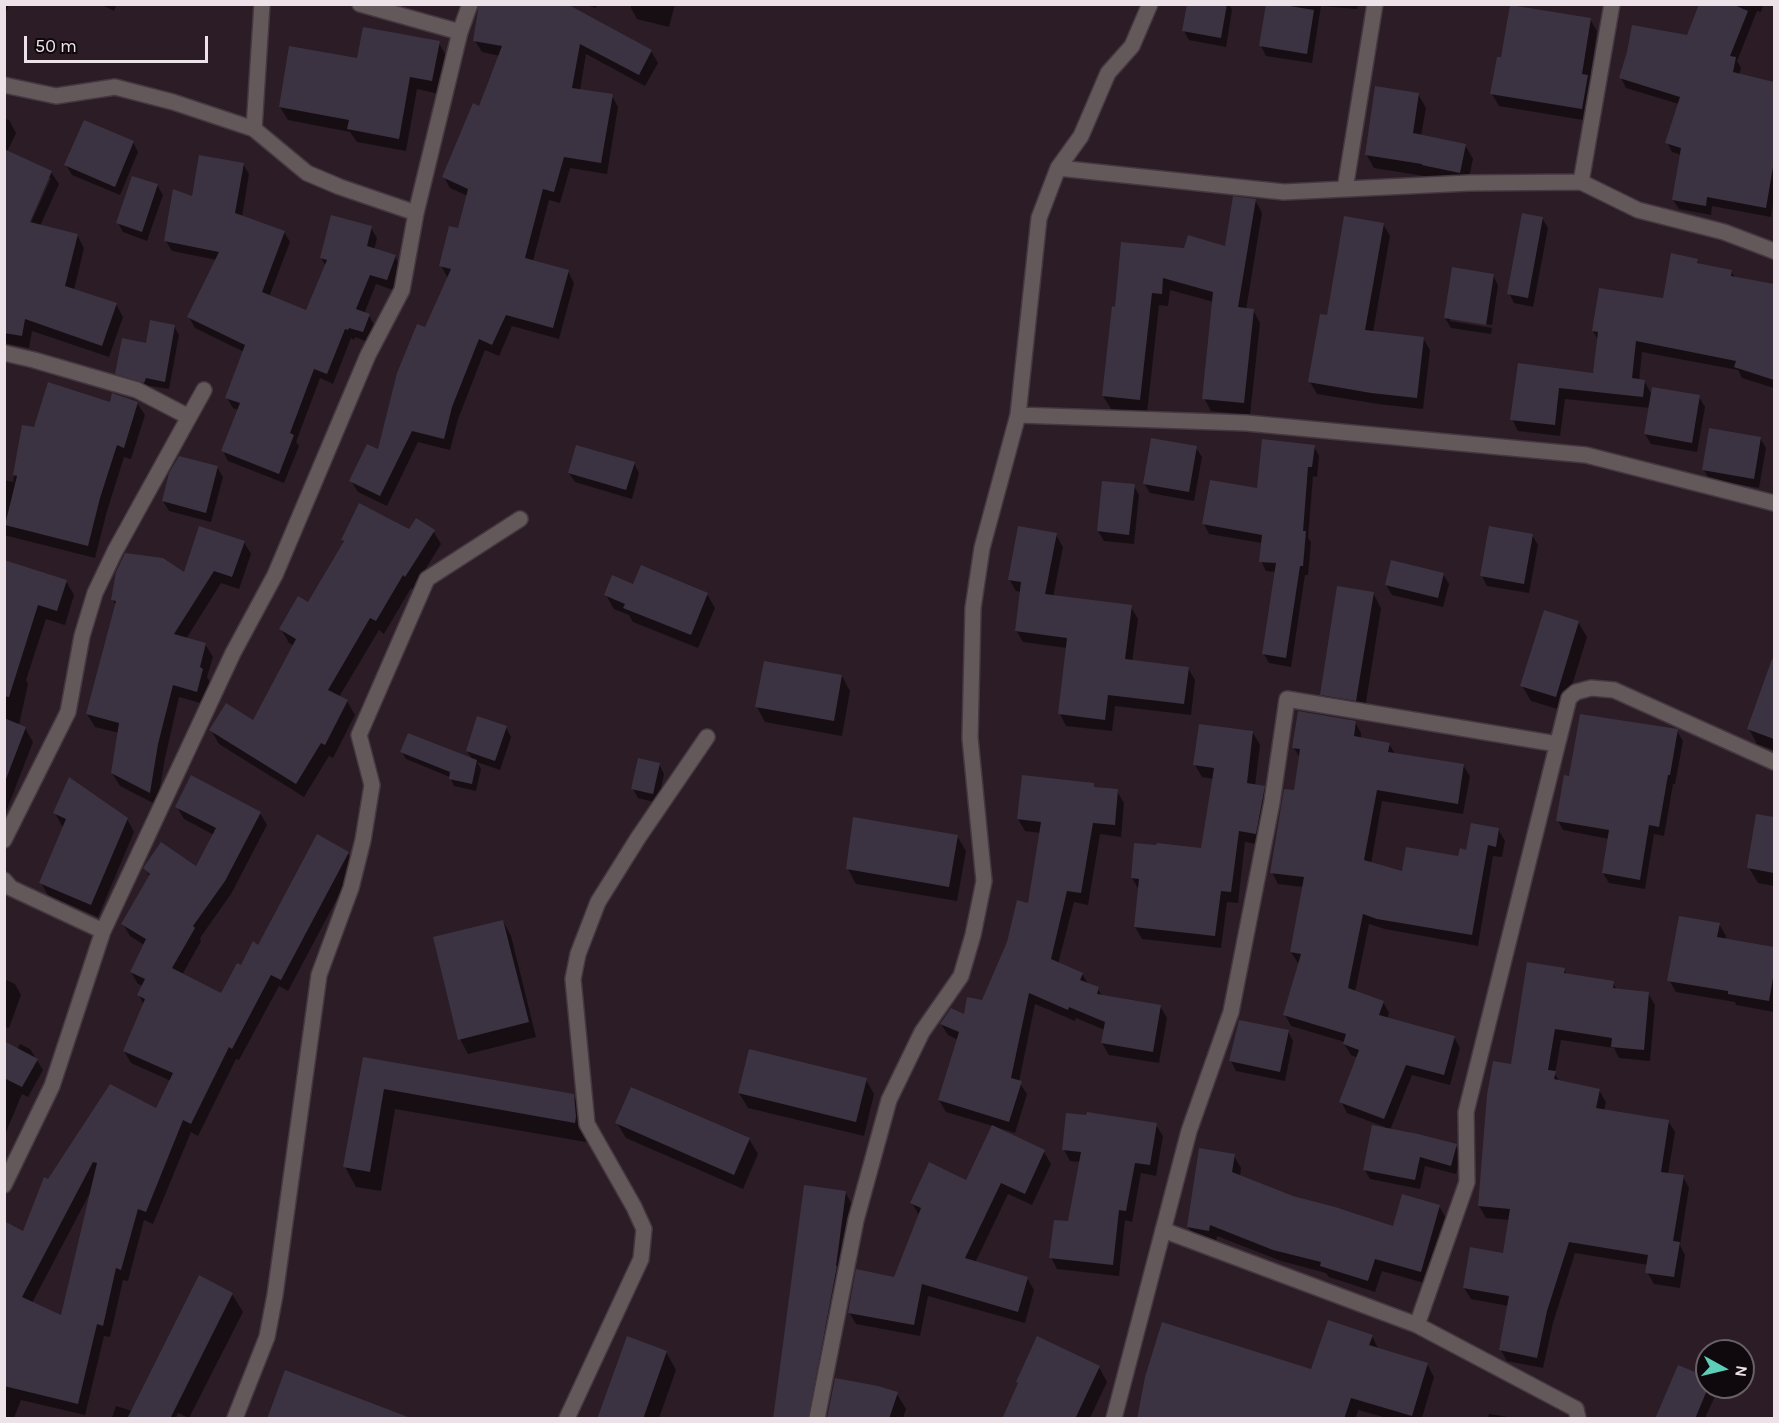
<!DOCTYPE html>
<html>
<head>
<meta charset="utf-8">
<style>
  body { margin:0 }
  #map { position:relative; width:1779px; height:1423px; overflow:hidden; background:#2b1c26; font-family:Karla,sans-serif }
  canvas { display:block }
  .frame { position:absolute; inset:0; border:6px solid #ede2e8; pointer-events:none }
  .north { position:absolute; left:1695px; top:1339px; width:60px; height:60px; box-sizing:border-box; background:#0f090d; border:2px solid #686065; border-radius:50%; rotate:98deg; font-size:16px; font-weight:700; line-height:24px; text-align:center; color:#ede2e8 }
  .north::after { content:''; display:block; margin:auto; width:21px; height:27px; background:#5dceb8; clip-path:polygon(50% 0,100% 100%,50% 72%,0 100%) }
  .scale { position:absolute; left:24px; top:36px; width:184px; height:27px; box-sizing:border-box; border:3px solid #ede2e8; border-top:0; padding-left:8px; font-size:18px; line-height:21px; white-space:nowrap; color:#ede2e8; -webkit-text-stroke:4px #0f090d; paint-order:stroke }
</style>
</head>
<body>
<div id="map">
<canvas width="1779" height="1423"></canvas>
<div class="frame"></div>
<div class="north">N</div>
<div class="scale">50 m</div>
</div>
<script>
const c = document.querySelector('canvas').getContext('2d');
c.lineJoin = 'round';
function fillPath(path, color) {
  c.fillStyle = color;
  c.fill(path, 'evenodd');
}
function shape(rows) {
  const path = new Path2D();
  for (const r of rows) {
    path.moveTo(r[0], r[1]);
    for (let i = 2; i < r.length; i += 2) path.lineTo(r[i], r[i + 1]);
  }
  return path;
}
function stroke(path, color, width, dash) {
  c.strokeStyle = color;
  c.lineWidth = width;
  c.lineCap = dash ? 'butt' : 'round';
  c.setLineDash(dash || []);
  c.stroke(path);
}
const shadow = shape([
  [4,4,9,4,6,12,4,11],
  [100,4,117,4,114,11],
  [582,4,597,4,596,8],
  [631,4,675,4,669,27,637,19,631,8],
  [1188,4,1229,4,1232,10,1226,47,1189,40,1184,31],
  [1267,4,1358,4,1357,9,1321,6,1312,63,1266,56,1261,46],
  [1701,4,1763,4,1761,12,1757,11,1737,61,1741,68,1739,75,1774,83,1774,197,1771,217,1712,206,1711,215,1679,209,1673,200,1682,155,1672,152,1667,142,1679,104,1626,88,1621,78,1688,36],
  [481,5,651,51,658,63,645,86,586,54,580,90,612,96,618,107,607,174,570,168,560,203,549,200,533,261,568,271,574,283,559,339,512,326,499,356,485,350,458,419,450,450,418,442,387,506,358,492,351,481,379,451,426,329,448,278,441,266,459,230,468,196,450,188,444,177,480,108,500,56,482,52,475,41],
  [1590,19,1597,31,1590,80,1594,89,1589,121,1499,106,1492,94],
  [439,43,446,56,439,94,417,89,406,151,357,142,350,132,288,120,280,107,359,59],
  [1418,94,1426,108,1421,136,1465,145,1473,159,1467,186,1431,179,1430,177,1374,168,1366,154],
  [4,119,9,120,16,133,7,152,51,172,59,184,40,226,77,235,84,248,74,290,116,304,123,317,109,357,32,331,29,348,4,343],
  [48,178,51,178,28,229,25,228],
  [133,142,138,152,120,195,72,175,66,165],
  [243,164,249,174,242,217,284,232,290,242,269,297,307,312,326,266,321,258,371,228,377,238,374,250,395,256,400,266,393,290,376,284,364,314,369,315,374,325,368,342,355,337,354,340,351,338,333,384,320,378,296,442,299,446,284,483,228,461,223,451,239,410,233,408,227,398,244,352,195,328,189,317,217,260,172,251,166,241,193,198],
  [157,185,163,195,147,241,123,232,118,223],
  [1255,200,1262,213,1246,310,1253,310,1260,323,1250,415,1211,411,1204,398,1214,302,1170,290,1168,306,1159,305,1147,413,1111,409,1103,396,1116,308,1186,249,1226,248],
  [1542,218,1548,228,1533,307,1514,303,1509,293],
  [1383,224,1390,236,1373,332,1423,338,1430,350,1423,409,1378,404,1317,394,1310,382,1328,317],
  [1697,260,1699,265,1731,271,1735,278,1774,286,1774,388,1742,378,1738,370,1642,352,1639,381,1644,381,1652,395,1699,397,1705,407,1697,452,1651,444,1645,434,1650,408,1565,399,1560,436,1518,431,1512,419,1519,365,1595,375,1598,340,1593,331,1664,300],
  [1493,275,1498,285,1492,325,1450,318,1450,321,1492,328,1491,334,1451,328,1445,318],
  [174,326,179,335,169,389,150,386,149,390,122,382,117,373,147,344],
  [137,403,145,415,131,459,124,457,107,511,95,558,4,535,4,480,13,482,23,426,35,429,112,404],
  [1760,438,1766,448,1759,488,1709,479,1704,470],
  [1314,446,1319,456,1317,477,1313,476,1308,538,1311,542,1308,575,1305,575,1291,667,1269,663,1264,654,1277,572,1266,571,1261,561,1262,543,1209,534,1204,524,1259,490],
  [1196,448,1202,457,1194,501,1150,493,1144,483],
  [634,463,639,473,632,499,575,482,569,473],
  [217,467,223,477,211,522,169,511,163,501],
  [1134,486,1139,495,1134,544,1104,541,1098,531],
  [410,531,433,531,441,544,413,589,411,588,384,634,379,630,339,697,347,701,355,715,333,758,329,756,304,797,219,744,211,730,254,722,294,646,289,643,281,629,309,604,344,543,342,540],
  [1056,535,1063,547,1053,597,1131,607,1138,619,1132,662,1188,668,1195,680,1191,715,1115,706,1112,731,1066,726,1060,714,1067,648,1023,642,1016,630,1021,592,1016,591,1009,579],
  [1532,535,1538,545,1529,593,1487,586,1482,576],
  [244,542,251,554,239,589,221,583,186,639,205,644,213,657,207,677,210,682,204,704,179,697,165,758,157,805,120,786,112,773,119,733,95,727,87,714,116,606,113,600,184,574],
  [4,562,66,581,74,595,65,625,46,619,26,680,28,684,19,725,25,728,33,742,4,817],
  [1443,574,1449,584,1443,607,1392,595,1386,585],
  [634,586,707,594,715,608,698,648,633,622,629,615,614,609,606,595],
  [1373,593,1381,608,1364,715,1330,709,1321,694],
  [1578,622,1587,637,1564,711,1531,701,1522,686],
  [1774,659,1774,750,1757,744,1749,729],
  [842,676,850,691,842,736,765,722,757,707],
  [1355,722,1361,733,1361,739,1389,744,1395,754,1463,765,1470,776,1463,814,1382,801,1371,864,1403,873,1459,858,1498,829,1505,841,1502,857,1493,856,1478,946,1385,929,1369,924,1355,992,1383,1002,1389,1013,1387,1019,1454,1037,1460,1048,1450,1085,1412,1075,1390,1130,1456,1146,1461,1155,1456,1174,1425,1166,1420,1189,1370,1179,1365,1170,1385,1127,1347,1113,1341,1101,1358,1058,1351,1055,1344,1044,1345,1042,1291,1026,1285,1015,1300,963,1298,963,1291,952,1303,887,1278,884,1272,872,1295,792,1300,758,1294,748],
  [506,727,511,737,500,770,477,762,481,769,476,791,454,786,450,777,406,759,402,752,472,759,467,751],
  [1677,731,1683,741,1675,784,1673,784,1664,836,1654,834,1645,889,1609,883,1603,873,1609,839,1563,830,1558,821,1570,777],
  [1253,733,1260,745,1255,786,1264,787,1271,799,1262,845,1245,842,1238,903,1227,902,1221,948,1142,939,1135,927,1139,890,1132,878,1136,844,1202,850,1214,779,1202,777,1195,765],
  [659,764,664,774,658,803,638,798,633,789],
  [1093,785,1095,789,1117,791,1124,803,1121,837,1100,834,1088,905,1074,902,1058,964,1082,974,1089,985,1098,989,1102,996,1160,1006,1167,1018,1159,1063,1109,1055,1102,1043,1105,1030,1076,1018,1075,1021,1035,1004,1019,1082,1027,1094,1015,1133,999,1128,1044,1152,1051,1164,1032,1205,1008,1194,975,1263,1027,1278,1034,1290,1025,1323,928,1296,920,1336,856,1324,849,1312,895,1278,919,1215,912,1203,967,1182,993,1126,946,1112,939,1100,958,1040,948,1035,941,1024,965,1016,983,1002,1029,904,1041,833,1025,831,1018,819],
  [177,807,260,813,267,825,231,894,200,938,201,941,182,975,222,995,241,967,259,947,348,853,355,865,288,991,279,986,239,1060,236,1059,198,1136,191,1132,153,1224,144,1220,128,1281,123,1280,110,1337,104,1336,85,1415,21,1400,14,1418,4,1418,4,1222,24,1233,48,1181,157,1110,171,1081,131,1063,124,1051,144,1005,139,995,143,986,138,984,131,972,144,945,130,936,123,924,150,877,145,868,197,868,214,835,184,819],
  [91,1191,63,1317,32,1303],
  [55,813,127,819,134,832,98,917,48,895,41,883,65,827,62,826],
  [1758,816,1774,818,1774,886,1758,883,1749,868],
  [957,836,966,851,957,901,856,884,848,869],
  [503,921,511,936,536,1037,468,1054,460,1039],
  [1719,924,1726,936,1725,940,1774,948,1774,1012,1736,1005,1735,1002,1676,992,1669,980],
  [1564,969,1567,975,1613,983,1617,990,1648,993,1655,1005,1650,1061,1619,1058,1614,1048,1561,1040,1555,1074,1560,1082,1599,1090,1606,1102,1604,1111,1668,1121,1675,1132,1668,1174,1683,1177,1689,1188,1680,1245,1685,1255,1680,1288,1654,1284,1647,1272,1648,1265,1575,1253,1553,1323,1543,1368,1507,1361,1500,1349,1509,1306,1471,1299,1464,1288,1504,1255,1510,1220,1486,1218,1479,1206,1513,1066],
  [4,979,15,984,21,995,9,1028,4,1027],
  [1288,1031,1293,1041,1285,1081,1236,1071,1231,1061],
  [20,1044,30,1049,43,1070,28,1097,22,1094,4,1137,4,1072],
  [364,1058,573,1095,585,1115,586,1142,395,1109,381,1191,356,1187,345,1167],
  [866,1080,874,1094,864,1136,748,1108,739,1093],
  [617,1123,749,1139,758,1154,743,1189,626,1138],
  [1156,1125,1163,1136,1156,1176,1141,1173,1132,1222,1125,1220,1119,1276,1057,1269,1051,1257,1070,1223,1081,1162,1070,1161,1064,1150],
  [1234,1156,1241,1168,1240,1177,1293,1198,1394,1228,1439,1206,1446,1218,1428,1284,1382,1271,1375,1292,1329,1277,1326,1273,1281,1261,1217,1236,1216,1243,1195,1239,1188,1227],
  [845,1192,854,1208,818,1418,775,1418],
  [232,1294,243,1312,189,1418,178,1413,176,1418,112,1418,116,1406,132,1411],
  [1372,1336,1379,1350,1427,1364,1434,1377,1422,1418,1387,1418,1358,1410,1356,1418,1139,1418,1312,1371],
  [666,1352,676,1370,659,1418,598,1418],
  [1099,1367,1107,1382,1090,1418,1004,1418,1019,1385,1017,1382],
  [1707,1379,1707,1387,1714,1387,1717,1392,1705,1418,1657,1418],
  [897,1394,906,1409,903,1418,827,1418],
  [1489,1414,1514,1418,1488,1418]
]);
const building = shape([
  [479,4,567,4,652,50,639,75,580,44,572,88,613,94,601,163,564,157,554,192,543,189,525,258,569,270,553,328,506,315,492,345,479,339,452,407,444,439,412,431,380,496,349,481,367,444,378,449,397,373,417,324,425,327,451,269,439,266,449,226,458,228,468,189,442,177,473,103,479,106,502,46,473,41],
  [1187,4,1227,4,1221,38,1182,31],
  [1266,4,1277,4,1314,10,1307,54,1259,46],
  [1699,4,1732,4,1748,11,1730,56,1736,57,1733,72,1774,82,1774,161,1766,208,1707,197,1706,206,1672,200,1681,148,1665,143,1680,97,1619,78,1627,52,1632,25,1687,35],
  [1510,5,1591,18,1582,74,1588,75,1582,109,1490,94,1497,57,1501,57],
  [363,27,440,41,432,81,410,77,399,139,347,129,349,120,279,107,289,46,357,58],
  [1375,86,1419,93,1413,133,1466,144,1460,173,1422,165,1422,164,1365,155],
  [84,120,134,141,115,187,64,165],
  [4,149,52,171,30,222,78,234,65,286,117,303,102,346,25,319,22,336,4,333],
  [199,155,244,163,235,213,285,231,262,292,306,310,327,260,320,258,331,215,372,226,367,246,396,255,387,280,370,275,356,309,370,314,363,332,349,328,348,330,345,329,327,374,314,369,290,433,294,435,279,474,221,451,240,403,225,398,245,345,187,317,219,252,164,241,173,189,192,196],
  [132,176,158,184,142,232,116,223],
  [1233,196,1256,199,1238,307,1254,309,1244,403,1202,399,1213,292,1163,278,1162,294,1152,293,1140,400,1102,396,1112,306,1115,307,1121,242,1184,248,1188,235,1225,246],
  [1522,213,1543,217,1528,298,1507,294],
  [1344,216,1384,223,1365,330,1424,337,1417,398,1371,393,1308,382,1320,314,1327,315],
  [1671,253,1698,259,1697,263,1732,270,1731,276,1774,284,1774,380,1734,367,1736,361,1636,341,1632,378,1645,380,1643,397,1559,388,1555,425,1510,420,1518,363,1593,373,1598,332,1592,331,1599,288,1663,298],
  [1452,267,1494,274,1486,325,1444,318],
  [150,320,175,325,165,382,146,378,144,383,115,374,122,338,146,343],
  [48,382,110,402,112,393,138,402,124,448,117,445,100,498,88,546,5,525,17,476,13,475,22,425,34,427],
  [1652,387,1700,395,1692,443,1644,434],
  [1709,428,1761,437,1754,479,1702,470],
  [1151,438,1197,446,1189,492,1143,484],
  [1262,439,1315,445,1312,467,1308,467,1303,531,1306,531,1303,566,1300,566,1286,658,1262,654,1276,563,1259,562,1262,535,1202,524,1210,480,1257,488],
  [576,445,635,462,626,490,568,473],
  [179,456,218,466,206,513,162,501,169,473],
  [1102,481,1135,484,1129,535,1097,531],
  [359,503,409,529,416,518,435,530,405,577,403,575,376,621,370,618,328,690,348,700,325,745,321,743,296,784,209,730,226,703,253,720,296,639,279,629,298,596,308,602,344,541,341,540],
  [199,526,245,541,232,577,214,571,174,634,206,643,200,667,203,669,197,692,173,685,158,744,150,793,111,773,119,723,86,714,116,601,111,600,116,572,125,553,163,558,184,572],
  [1018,526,1057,533,1045,594,1132,605,1125,659,1189,667,1184,704,1108,695,1105,720,1058,714,1067,638,1015,631,1021,582,1008,580],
  [1489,526,1533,534,1524,584,1480,576],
  [4,560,67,580,57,611,38,605,9,697,4,696],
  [1391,560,1444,573,1438,598,1385,585],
  [641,565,708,593,691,635,623,608,625,604,604,595,612,575,633,584],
  [1337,586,1374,592,1356,701,1320,695],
  [1544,610,1579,621,1556,697,1520,686],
  [1772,659,1774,660,1774,739,1747,729],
  [764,661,842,675,834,721,755,707],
  [1298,711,1356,721,1354,736,1390,743,1388,752,1464,764,1458,804,1377,790,1364,860,1402,871,1406,847,1458,856,1460,848,1466,850,1471,823,1499,828,1496,847,1488,845,1472,935,1377,919,1363,914,1348,988,1384,1001,1379,1015,1455,1036,1444,1075,1406,1065,1384,1119,1339,1102,1359,1050,1343,1044,1346,1034,1283,1015,1301,954,1290,952,1304,877,1270,873,1284,789,1294,790,1300,749,1292,748],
  [1580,714,1678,729,1670,775,1668,775,1659,827,1649,825,1640,880,1602,873,1609,830,1556,821,1564,775,1569,776],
  [477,716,507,726,495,761,466,751],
  [4,718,26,727,6,779,4,779],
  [1199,724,1253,731,1247,783,1265,786,1256,834,1239,831,1231,892,1221,891,1215,936,1134,927,1139,879,1131,878,1134,843,1156,845,1157,843,1201,848,1214,768,1193,765],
  [408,733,477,760,472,784,449,779,450,772,400,752],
  [638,758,660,763,653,794,631,789],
  [191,775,261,812,225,881,193,926,195,928,172,968,221,993,237,963,241,965,253,941,258,945,317,834,349,852,281,980,271,975,232,1049,229,1047,191,1124,183,1120,146,1212,138,1209,121,1270,116,1268,103,1326,97,1324,78,1404,4,1386,4,1221,23,1231,44,1177,48,1179,110,1084,156,1108,173,1073,123,1051,145,999,137,995,145,979,130,972,146,939,121,924,150,874,143,868,161,842,196,866,216,828,175,807],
  [93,1162,97,1163,61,1315,22,1297],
  [1022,775,1094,783,1094,787,1118,789,1115,825,1093,823,1081,893,1067,891,1051,959,1083,973,1080,980,1099,987,1097,994,1161,1005,1153,1052,1101,1043,1105,1022,1069,1007,1068,1010,1029,993,1011,1078,1022,1081,1009,1122,938,1100,959,1032,940,1024,951,1008,964,1014,967,997,982,1000,1007,942,1017,900,1028,903,1041,822,1017,819],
  [69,777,128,818,91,905,39,883,66,819,53,813],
  [1756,814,1774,817,1774,873,1747,868],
  [853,817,958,835,949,887,846,869],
  [1679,916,1720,923,1717,937,1774,947,1774,972,1769,1001,1728,994,1728,991,1667,981],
  [503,920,529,1022,458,1040,433,937],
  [1527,962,1565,968,1564,973,1614,981,1613,988,1649,992,1644,1050,1611,1047,1612,1038,1555,1029,1548,1070,1556,1071,1554,1079,1600,1089,1596,1108,1669,1120,1661,1172,1684,1175,1673,1241,1680,1242,1674,1277,1645,1273,1648,1255,1569,1242,1547,1311,1537,1358,1499,1350,1509,1296,1463,1288,1470,1247,1503,1253,1510,1209,1478,1206,1487,1095,1493,1061,1511,1064],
  [1239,1020,1289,1030,1280,1072,1229,1061],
  [4,1041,38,1059,22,1087,4,1078],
  [749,1049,867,1078,856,1122,738,1093],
  [363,1057,574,1094,576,1117,575,1123,384,1089,370,1172,343,1167],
  [631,1087,750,1138,734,1175,615,1123],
  [1087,1112,1157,1123,1150,1165,1135,1163,1126,1211,1119,1210,1113,1265,1049,1258,1054,1220,1068,1221,1081,1152,1062,1150,1066,1113,1086,1115],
  [992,1125,1045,1150,1025,1194,1001,1183,965,1258,1028,1277,1018,1312,922,1284,914,1325,848,1313,856,1269,894,1277,921,1208,910,1203,929,1162,966,1180],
  [1372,1125,1418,1134,1457,1144,1451,1166,1420,1157,1415,1180,1363,1170],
  [1199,1148,1235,1154,1232,1172,1293,1196,1335,1207,1393,1226,1402,1194,1440,1205,1421,1272,1375,1259,1368,1281,1320,1266,1321,1262,1273,1250,1210,1225,1209,1231,1187,1227],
  [804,1185,846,1191,836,1266,837,1266,808,1419,773,1419],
  [199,1275,233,1293,170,1419,127,1419],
  [1328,1320,1373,1335,1369,1345,1428,1363,1412,1416,1351,1398,1344,1419,1137,1419,1145,1377,1162,1322,1311,1369],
  [627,1336,667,1351,643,1419,597,1419],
  [1037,1336,1100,1366,1075,1419,1002,1419,1018,1383,1016,1382],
  [1678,1365,1707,1377,1707,1390,1695,1419,1655,1419],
  [285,1370,408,1417,407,1419,267,1419],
  [835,1378,878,1386,898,1392,889,1419,827,1419]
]);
const street = shape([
  [360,4,460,32],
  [1612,4,1581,182,1638,210,1724,232,1774,251],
  [4,85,56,96,115,87,173,102,254,129,307,173,340,187,416,213],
  [254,129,262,4],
  [1058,168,1284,192,1469,183,1581,182],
  [1345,189,1375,4],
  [4,353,34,360,137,390,189,417],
  [1018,415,1246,423,1586,455,1774,503],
  [4,840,68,712,82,636,95,593,115,551,204,390],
  [4,880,11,888,103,931],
  [4,1185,52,1086,103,931,233,653,275,575,368,355,402,290,416,213,460,32,470,4],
  [1163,1230,1417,1325,1467,1182,1466,1112,1569,698,1576,692,1591,688,1614,690,1774,762],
  [1417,1325,1576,1409,1578,1418],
  [235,1418,267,1337,275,1295,319,975,351,888,363,840,372,785,359,735,427,579,520,519],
  [567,1418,641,1259,644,1229,634,1207,587,1124,573,979,578,954,598,902,638,838,707,737],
  [817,1418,856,1220,889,1100,922,1032,961,976,973,935,984,881,970,738,973,608,982,548,1018,415,1039,218,1058,168,1081,136,1108,73,1132,46,1150,4],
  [1114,1418,1189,1131,1231,1012,1272,802,1287,699,1557,744]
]);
fillPath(shadow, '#0007');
fillPath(building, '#3b3342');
stroke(street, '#463841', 18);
stroke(street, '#63595a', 15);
</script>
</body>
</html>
